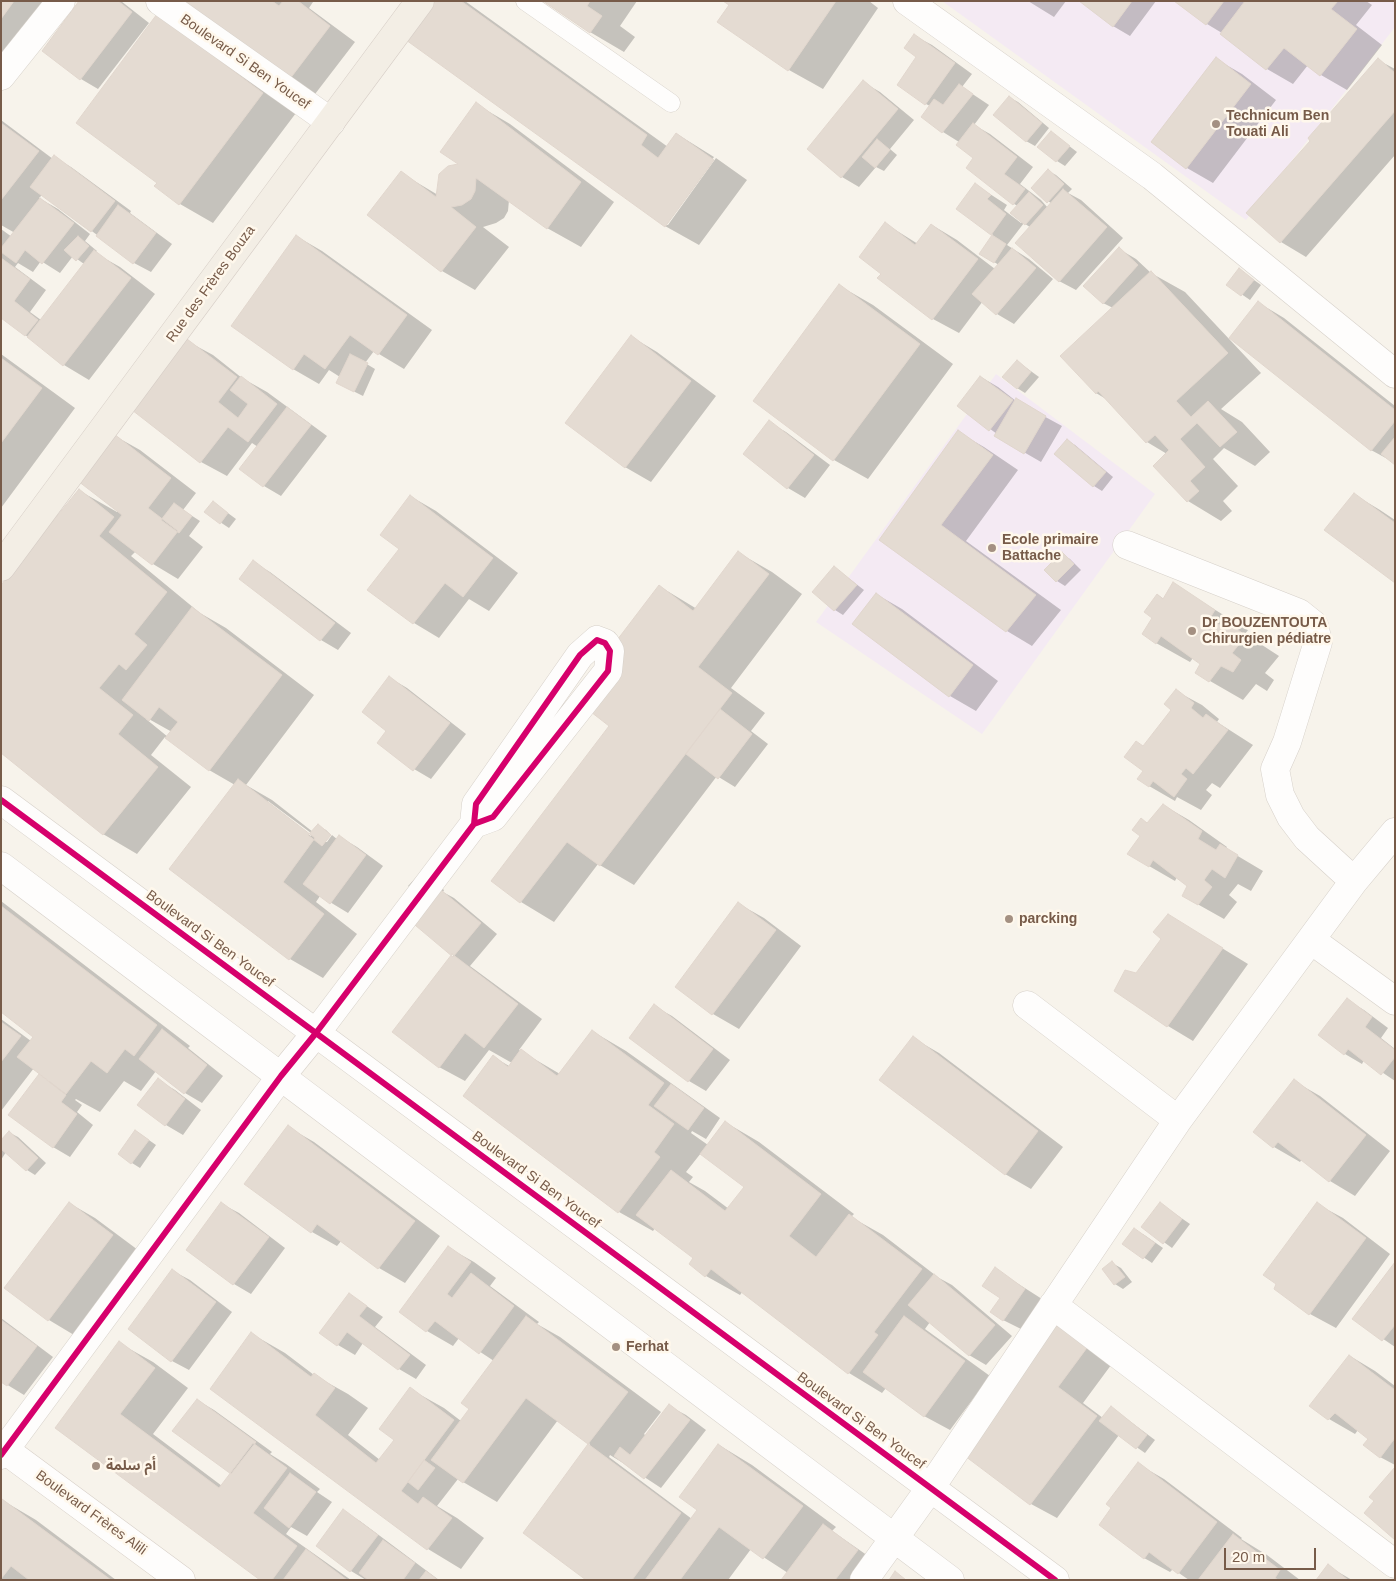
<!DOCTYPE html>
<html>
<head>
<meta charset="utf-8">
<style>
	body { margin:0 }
	#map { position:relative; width:1396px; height:1581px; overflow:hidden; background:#f7f3eb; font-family:Arial,sans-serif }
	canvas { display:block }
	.frame { position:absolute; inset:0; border:2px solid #775b49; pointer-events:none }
	.scale { position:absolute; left:1224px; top:1548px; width:92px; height:22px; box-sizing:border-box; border:2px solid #775b49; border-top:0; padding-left:6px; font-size:15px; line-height:18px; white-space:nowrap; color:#775b49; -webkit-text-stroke:4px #fff8ec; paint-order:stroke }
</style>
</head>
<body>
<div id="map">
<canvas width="1396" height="1581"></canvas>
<div class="frame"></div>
<div class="scale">20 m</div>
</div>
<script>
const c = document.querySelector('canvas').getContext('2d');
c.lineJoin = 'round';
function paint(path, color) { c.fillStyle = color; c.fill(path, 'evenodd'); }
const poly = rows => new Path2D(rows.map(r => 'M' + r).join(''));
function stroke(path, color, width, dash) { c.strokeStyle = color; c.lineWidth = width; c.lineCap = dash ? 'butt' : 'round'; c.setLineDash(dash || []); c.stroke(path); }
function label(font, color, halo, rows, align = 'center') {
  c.font = font + ' Arial,"Noto Sans Arabic",sans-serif'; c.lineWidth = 5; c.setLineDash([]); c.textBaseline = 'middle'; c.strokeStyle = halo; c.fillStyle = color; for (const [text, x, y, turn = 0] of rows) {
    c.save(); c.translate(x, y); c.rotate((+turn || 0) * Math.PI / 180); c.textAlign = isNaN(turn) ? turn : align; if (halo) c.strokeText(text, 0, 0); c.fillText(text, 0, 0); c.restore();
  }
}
paint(poly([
	[942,1,1395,1,1395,27,1246,220],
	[996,374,1155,494,982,734,816,622]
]), '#f4eaf3');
paint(poly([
	[1,1,41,1,55,11,1,83],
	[81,1,121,1,149,23,98,89,81,79],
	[179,1,312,1,313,2,309,8,355,42,312,98],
	[425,1,465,1,668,147,677,134,714,157,665,225,668,225,716,158,747,180,699,245,665,226],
	[545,1,637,1,620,26,635,37,624,52,590,32],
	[726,1,869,1,878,8,823,89,789,70,719,22,731,5],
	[1028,1,1066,1,1054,17],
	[1081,1,1156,1,1130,36,1113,26],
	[1176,1,1366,1,1372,5,1356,25,1382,45,1347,90,1321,75,1308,65,1293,84,1267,69,1222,33,1207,24],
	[157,15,296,113,213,223,180,204,159,183],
	[915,36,932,45,972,74,962,87,989,105,974,125,990,134,1033,167,1020,184,1041,200,1048,208,1052,204,1032,188,1048,171,1056,175,1072,189,1068,193,1081,200,1123,238,1076,290,1059,281,1031,228,1024,223,1007,245,1029,259,1053,279,1014,324,997,314,983,301,959,333,933,319,879,278,883,274,886,224,918,244,932,225,957,240,995,269,999,265,981,254,993,235,958,209,976,185,1007,205,1004,210,1021,223,1022,222,1018,206,1014,204,975,158,959,142,943,132,922,117,930,106,926,104],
	[1216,59,1242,74,1276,100,1213,183,1187,168,1153,142],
	[1378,60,1395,69,1395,155,1306,257,1281,242,1311,141],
	[863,82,880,92,914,120,890,149,897,155,884,171,876,167,859,187,842,177,808,149],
	[1009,97,1018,102,1049,128,1035,146,1026,141],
	[476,104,510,124,614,202,581,247,547,228,509,200,508,211,504,218,496,223,483,227,509,247,475,290,442,271,401,173,438,195,461,165],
	[1,120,53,159,54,157,71,167,131,211,130,213,172,244,151,272,134,263,43,194,39,198,58,209,90,234,85,241,97,251,95,253,120,267,155,294,89,380,64,365,1,316,1,229,12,237,15,233,1,225],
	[73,256,84,264,41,320,30,312,46,290,15,267,18,263,33,272,41,261,60,273],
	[1051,132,1077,152,1065,166,1057,161],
	[296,236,322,251,432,330,404,369,374,351,365,363,375,369,363,396,345,387,340,377,329,370,319,384,293,369],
	[1119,249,1136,259,1151,273,1185,292,1261,373,1221,409,1242,422,1270,452,1255,466,1224,448,1213,459,1238,486,1223,501,1232,511,1221,521,1188,501,1155,466,1167,454,1147,442,1106,399,1096,393,1113,308,1103,303],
	[1240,270,1261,285,1250,300,1228,285],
	[840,286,873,305,953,364,868,479,834,460,754,401],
	[1259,303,1284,318,1395,406,1395,463,1371,450],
	[632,337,657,352,716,396,651,482,625,467],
	[187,341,213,355,242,378,267,392,327,436,281,496,264,486,241,469,258,447,252,443,227,476,201,462,134,410],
	[1,354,75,408,1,508],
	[1017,361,1039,377,1025,393,1017,388],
	[981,377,998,387,1016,401,1062,426,1041,462,996,436,997,434,959,406],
	[769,422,786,432,830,465,805,498,788,488,744,454],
	[958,432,984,447,1018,470,966,541,1061,610,1032,646,1007,631,881,539],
	[115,436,140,450,196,493,183,510,200,521,189,536,203,547,178,579,153,564,136,551,131,556,200,613,226,628,314,695,246,785,272,800,313,832,318,826,326,830,330,834,324,842,327,842,332,835,338,840,340,837,357,847,383,866,348,913,320,896,316,902,357,934,323,978,290,959,235,785,209,770,165,737,151,755,191,787,137,854,103,834,80,491,117,512,118,511],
	[147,718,172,732,168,737,146,719],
	[268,801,311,833,311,836,268,804],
	[1067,440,1075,445,1113,477,1102,491,1094,486],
	[1355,495,1380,510,1395,520,1395,582],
	[410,496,436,511,518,573,489,611,469,599,439,638,414,623,369,590,400,549],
	[213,502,236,519,229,528,205,512],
	[739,553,772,572,802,594,731,688,765,713,751,731,768,744,735,787,717,776,634,885,598,864,554,922,521,902,492,881,611,725,659,586,697,609],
	[1062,554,1070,559,1081,570,1065,586,1057,581],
	[253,562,270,572,351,633,338,650,321,640,241,578],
	[834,567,864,590,843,615,835,610,814,592],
	[1173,584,1248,630,1245,634,1279,656,1265,673,1274,680,1267,691,1256,684,1243,700,1210,681,1201,663,1193,658,1190,662,1156,643,1154,617,1158,595,1164,599],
	[876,594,902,609,998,681,976,711,950,696,854,624],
	[390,678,407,688,466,734,431,779,414,769,388,731],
	[1176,691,1202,705,1219,719,1217,722,1253,745,1220,788,1212,783,1206,790,1212,795,1201,810,1177,797,1175,801,1149,786,1144,771,1144,747,1172,709],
	[1163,805,1189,820,1227,847,1226,849,1263,871,1251,891,1238,884,1229,895,1237,902,1224,919,1183,896,1189,886,1177,877,1175,881,1149,866,1149,824],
	[421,872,429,876,444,890,443,892,454,898,497,934,470,966,542,1019,519,1050,560,1074,592,1031,626,1051,720,1118,706,1139,692,1131,691,1133,708,1145,725,1122,759,1142,854,1214,851,1217,883,1235,939,1278,952,1285,1012,1336,986,1365,969,1355,930,1322,925,1329,990,1376,950,1430,924,1416,886,1388,882,1393,849,1373,743,1291,740,1295,706,1276,690,1264,694,1258,655,1228,653,1231,619,1212,494,1057,509,1066,512,1063,489,1050,465,1081,439,1067,453,955,424,900,408,886],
	[701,1153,746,1187,729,1209,705,1191,689,1182,693,1177,686,1172],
	[1,901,190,1046,188,1048,223,1076,202,1103,185,1093,156,1071,141,1091,124,1081,100,1112,76,1099,75,1100,82,1105,77,1112,93,1125,70,1157,53,1147,49,1080,34,1068,1,1111,1,1019,31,1041,35,1036,1,1011],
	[739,904,764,918,801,946,739,1029,713,1014,677,986],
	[1194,931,1248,964,1193,1041,1168,1026,1115,991],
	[1347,1000,1364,1010,1388,1028,1381,1038,1395,1049,1395,1081,1364,1060,1362,1064,1345,1054,1320,1035],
	[654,1006,672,1016,730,1060,706,1091,689,1081,631,1037],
	[913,1038,939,1053,1063,1147,1031,1189,1005,1174],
	[158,1080,175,1090,201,1110,183,1135,166,1125],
	[1294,1081,1320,1096,1390,1151,1355,1196,1330,1181,1302,1159,1300,1162,1274,1147],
	[288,1127,314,1142,440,1236,405,1283,379,1268,342,1240,337,1246,312,1232],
	[136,1131,156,1145,140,1168,132,1163],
	[10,1133,18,1137,46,1163,35,1175,27,1170,6,1152,1,1160,1,1142],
	[69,1203,95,1218,138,1250,74,1335,49,1320],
	[222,1204,239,1213,285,1248,251,1294,234,1284],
	[1161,1204,1190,1224,1172,1248,1143,1227],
	[1317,1204,1343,1218,1390,1254,1336,1328,1310,1314,1275,1288],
	[1143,1234,1163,1248,1152,1263,1124,1244],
	[449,1248,474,1262,496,1278,490,1286,539,1322,537,1324,560,1337,661,1412,644,1434,646,1436,669,1406,686,1415,706,1430,661,1488,623,1463,610,1455,609,1457,692,1519,699,1510,719,1445,752,1465,836,1527,832,1531,874,1560,860,1580,783,1580,788,1573,751,1549,728,1580,588,1580,525,1532,590,1444,558,1420,497,1502,458,1479,437,1506,457,1518,484,1538,461,1569,428,1549,211,1389,252,1334,285,1353,314,1375,348,1394,368,1408,348,1435,380,1460,395,1440,410,1389,444,1408,461,1421,471,1408,494,1361,459,1338,453,1346,427,1331,401,1311],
	[1112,1263,1121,1268,1132,1282,1123,1289,1115,1284],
	[1395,1264,1395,1347,1354,1319],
	[995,1269,1042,1299,1021,1329,1003,1320,1001,1297],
	[173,1271,190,1280,232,1312,189,1370,172,1361,129,1329],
	[349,1294,383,1317,375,1327,426,1365,416,1379,399,1369,363,1343,355,1355,338,1345],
	[1058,1317,1117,1357,1083,1403,1103,1418,1119,1413,1155,1440,1145,1453,1119,1435,1057,1518,1031,1504,959,1450],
	[1,1318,53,1357,24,1395,1,1381],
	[119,1343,153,1362,188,1388,153,1434,222,1486,231,1473,197,1400,214,1410,272,1452,270,1454,286,1464,320,1489,317,1492,332,1502,307,1536,291,1527,286,1534,351,1580,262,1580,56,1428],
	[1350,1356,1375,1371,1395,1386,1395,1465,1380,1457,1370,1438,1358,1430,1355,1434,1329,1419,1311,1405],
	[1138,1464,1164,1479,1242,1538,1241,1539,1267,1555,1300,1580,1189,1580,1173,1569,1170,1572,1144,1558,1113,1508],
	[2,1500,36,1520,116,1580,1,1580],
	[343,1511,360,1521,439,1580,366,1580,351,1571,317,1546],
	[1328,1566,1352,1580,1317,1580]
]), '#0003');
const building = poly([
	[1,1,14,1,1,19,1,1],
	[79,1,118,1,132,12,80,80,42,51,79,1],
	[177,1,272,1,279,6,283,1,298,1,330,26,286,84,177,1],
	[423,1,461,1,647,135,641,145,658,158,676,133,714,160,665,227,406,40,423,1],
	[543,1,590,1,587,6,602,16,590,33,543,1],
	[723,1,836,1,788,71,717,22,729,5,723,1],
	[1079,1,1132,1,1113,27,1079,1],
	[1174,1,1224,1,1206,25,1174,1],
	[1245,1,1338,1,1331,9,1357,29,1320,76,1284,48,1266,70,1220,34,1245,1],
	[157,14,263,93,179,205,154,186,157,183,76,123,157,14],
	[914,34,955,63,925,105,897,85,916,57,904,48,914,34],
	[1216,57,1251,84,1186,169,1151,142,1216,57],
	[1378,58,1395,73,1395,111,1280,243,1246,213,1310,141,1308,138,1378,58],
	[863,80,898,109,841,178,807,149,863,80],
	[959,84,973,94,942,133,921,117,934,99,943,105,959,84],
	[1009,96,1042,123,1026,142,993,115,1009,96],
	[476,102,581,182,547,229,476,178,475,191,471,199,462,205,451,207,476,227,441,272,367,215,401,171,436,197,439,174,448,166,458,164,440,152,476,102],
	[1,123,39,151,1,200,1,123],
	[973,123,1017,157,1004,174,1025,189,1013,205,966,168,973,158,956,145,973,123],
	[1051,131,1070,146,1056,162,1037,147,1051,131],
	[877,139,890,150,875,168,862,157,877,139],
	[54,155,115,201,91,232,30,187,54,155],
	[1048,169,1064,184,1047,203,1031,188,1048,169],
	[975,183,991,195,987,199,1006,214,991,235,956,209,975,183],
	[1063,189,1107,227,1059,282,1015,243,1063,189],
	[1029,192,1043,205,1025,225,1010,213,1029,192],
	[40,198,74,223,42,264,25,250,16,263,1,252,1,248,40,198],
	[118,205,156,233,133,264,96,236,118,205],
	[885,222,915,245,931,224,978,259,932,320,877,278,881,274,859,257,885,222],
	[296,235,407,315,378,355,350,335,325,369,304,354,293,370,231,326,296,235],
	[992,235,1006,244,994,263,979,254,992,235],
	[78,236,89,246,76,261,64,250,78,236],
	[1119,247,1138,265,1103,304,1083,286,1119,247],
	[1012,248,1036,268,996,315,972,294,1012,248],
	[94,250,131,278,63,366,27,337,94,250],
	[1,258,30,279,14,301,38,320,25,336,1,318,1,258],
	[1239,268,1254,280,1241,296,1226,285,1239,268],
	[1151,271,1228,353,1176,401,1191,417,1208,401,1237,432,1220,447,1197,423,1180,439,1205,467,1190,481,1199,491,1187,502,1153,466,1169,450,1155,435,1146,443,1098,391,1096,394,1060,356,1151,271],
	[839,284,920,344,833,461,753,401,839,284],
	[1258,301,1395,410,1395,421,1371,451,1229,338,1258,301],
	[631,335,691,381,625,468,565,423,631,335],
	[187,339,237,377,218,402,238,418,248,404,230,390,241,376,277,404,248,442,228,427,200,463,132,410,187,339],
	[350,354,368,363,354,392,336,383,350,354],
	[1,358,42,388,1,443,1,358],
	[1017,360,1031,372,1017,389,1002,377,1017,360],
	[980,376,1013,400,989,431,957,406,980,376],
	[1016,398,1046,416,1024,454,994,436,1016,398],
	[287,407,311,425,263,487,239,469,287,407],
	[769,420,814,455,787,489,743,454,769,420],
	[958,430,993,455,941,525,1036,595,1006,632,879,540,958,430],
	[114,434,171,478,148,508,178,531,152,565,109,532,122,515,78,481,114,434],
	[1395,437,1395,465,1381,454,1395,437],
	[1067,439,1106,472,1093,487,1054,454,1067,439],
	[79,489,114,517,99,536,167,592,134,634,147,645,126,670,119,664,99,688,133,715,118,734,158,767,103,835,1,753,1,585,79,489],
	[1354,493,1395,523,1395,583,1324,530,1354,493],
	[410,495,493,558,463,597,445,583,413,624,367,590,399,549,380,535,410,495],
	[213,501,228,513,220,524,204,512,213,501],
	[174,503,192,516,179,533,161,520,174,503],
	[738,551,769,574,698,667,732,693,600,866,567,842,520,903,491,881,609,726,573,698,659,585,693,611,738,551],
	[1062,552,1074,564,1056,582,1044,570,1062,552],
	[253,560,335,623,320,641,239,579,253,560],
	[834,566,857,585,834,611,812,592,834,566],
	[1173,582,1215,610,1210,618,1224,628,1229,623,1246,636,1232,653,1241,660,1233,672,1221,666,1209,682,1195,673,1200,664,1161,636,1156,644,1142,634,1152,618,1144,612,1157,594,1163,599,1173,582],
	[876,593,973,665,949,697,852,624,876,593],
	[192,607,282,675,209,771,165,738,178,722,159,707,149,721,122,700,192,607],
	[389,676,450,723,413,771,377,743,386,731,362,712,389,676],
	[1176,689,1194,703,1191,708,1203,718,1206,714,1228,730,1193,774,1186,768,1181,774,1187,779,1174,797,1153,781,1149,787,1137,779,1143,771,1124,757,1136,741,1143,746,1171,710,1164,704,1176,689],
	[720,709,752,734,718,779,686,754,720,709],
	[238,779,315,838,283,882,324,914,289,960,169,869,238,779],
	[1163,804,1202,831,1198,839,1216,850,1220,844,1238,855,1225,878,1212,869,1204,880,1212,887,1198,905,1182,896,1187,886,1153,860,1149,867,1127,854,1140,836,1132,830,1141,818,1147,823,1163,804],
	[318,824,331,835,322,846,308,835,318,824],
	[339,835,366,855,330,904,303,884,339,835],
	[436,886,481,923,453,957,409,920,436,886],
	[738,902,776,930,712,1015,675,987,738,902],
	[1,906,157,1025,134,1056,125,1049,107,1073,91,1061,66,1094,17,1057,33,1037,1,1012,1,906],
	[1168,914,1223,948,1167,1027,1114,991,1125,970,1136,973,1161,939,1153,932,1168,914],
	[452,954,518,1004,484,1048,465,1033,439,1068,392,1032,452,954],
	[1347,998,1372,1017,1365,1027,1395,1050,1395,1057,1381,1075,1348,1049,1344,1055,1318,1035,1347,998],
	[654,1004,713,1049,688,1082,629,1038,654,1004],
	[1,1022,21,1036,1,1062,1,1022],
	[162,1029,207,1065,184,1094,139,1059,162,1029],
	[592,1030,664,1083,648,1105,674,1124,654,1152,660,1157,618,1213,463,1096,493,1055,508,1067,521,1049,557,1076,592,1030],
	[913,1036,1038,1131,1005,1175,879,1080,913,1036],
	[39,1074,66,1095,61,1102,77,1114,53,1148,8,1115,39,1074],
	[158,1078,185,1099,165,1126,137,1105,158,1078],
	[1294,1079,1366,1135,1329,1182,1278,1142,1273,1148,1253,1132,1294,1079],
	[671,1084,704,1108,688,1130,654,1106,671,1084],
	[725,1121,821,1194,789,1236,816,1257,849,1214,922,1269,874,1332,878,1335,848,1374,711,1269,705,1277,689,1264,693,1258,636,1215,671,1170,725,1211,744,1187,700,1154,725,1121],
	[288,1125,415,1221,378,1269,317,1224,311,1233,244,1184,288,1125],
	[135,1130,149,1140,131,1164,118,1154,135,1130],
	[9,1131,38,1158,26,1171,1,1149,1,1140,9,1131],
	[69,1202,113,1235,48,1321,4,1288,69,1202],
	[221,1202,269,1237,233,1285,186,1250,221,1202],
	[1160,1202,1182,1219,1163,1244,1141,1227,1160,1202],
	[1317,1202,1366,1238,1309,1315,1274,1289,1276,1284,1263,1275,1317,1202],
	[1134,1228,1155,1243,1143,1259,1122,1244,1134,1228],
	[448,1246,471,1262,447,1294,452,1298,471,1273,514,1306,479,1354,435,1321,426,1332,399,1312,448,1246],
	[1112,1261,1125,1277,1114,1285,1102,1269,1112,1261],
	[1395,1262,1395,1325,1382,1341,1352,1319,1395,1262],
	[995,1267,1025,1289,1003,1321,990,1312,1000,1298,982,1286,995,1267],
	[172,1269,216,1302,171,1362,128,1329,172,1269],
	[934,1274,995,1325,969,1356,908,1305,934,1274],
	[349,1293,367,1306,359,1316,410,1355,398,1370,347,1332,337,1346,319,1333,349,1293],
	[1057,1315,1092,1341,1058,1387,1097,1416,1030,1505,957,1450,1057,1315],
	[526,1316,628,1392,588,1444,526,1398,463,1483,431,1460,469,1409,461,1403,526,1316],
	[904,1316,965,1361,924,1417,863,1372,904,1316],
	[1,1320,37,1346,7,1386,1,1382,1,1320],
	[251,1332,311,1377,314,1373,335,1388,315,1415,376,1463,394,1440,379,1429,410,1387,454,1420,401,1491,418,1504,423,1497,452,1518,427,1550,210,1389,251,1332],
	[119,1341,155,1368,120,1414,219,1488,253,1443,287,1468,253,1513,297,1546,272,1580,260,1580,55,1428,119,1341],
	[1349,1355,1395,1390,1395,1438,1380,1458,1363,1445,1368,1439,1335,1413,1328,1420,1309,1406,1349,1355],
	[197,1399,256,1442,231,1474,172,1431,197,1399],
	[669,1404,690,1420,644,1479,614,1456,620,1447,630,1455,669,1404],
	[1111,1406,1147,1435,1136,1449,1099,1421,1111,1406],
	[588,1444,681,1513,632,1580,586,1580,523,1533,588,1444],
	[718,1444,803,1506,763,1559,719,1527,680,1580,645,1580,697,1510,679,1497,718,1444],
	[424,1460,435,1468,418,1490,408,1482,424,1460],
	[1138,1462,1217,1522,1178,1574,1149,1552,1144,1559,1099,1525,1111,1508,1106,1504,1138,1462],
	[1395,1467,1395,1540,1364,1513,1374,1501,1369,1497,1395,1467],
	[290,1473,316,1492,289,1528,264,1508,290,1473],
	[1,1499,2,1499,111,1580,29,1580,11,1566,1,1579,1,1499],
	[343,1509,378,1535,350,1572,316,1546,343,1509],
	[823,1524,858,1550,835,1580,781,1580,823,1524],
	[1233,1534,1280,1570,1275,1578,1278,1580,1198,1580,1233,1534],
	[383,1540,415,1563,403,1580,368,1580,359,1573,383,1540],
	[306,1549,347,1580,283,1580,306,1549],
	[1328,1564,1348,1580,1316,1580,1328,1564],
	[426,1571,438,1580,419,1580,426,1571],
	[895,1571,906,1580,889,1580,895,1571]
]);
paint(building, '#e4dbd2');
stroke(building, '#e1d6cd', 1);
const service = poly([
	[525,1,671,103]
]);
const minor = poly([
	[160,1,331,122],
	[907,1,1152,176,1395,374],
	[1,76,61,1],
	[1127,545,1299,613,1314,625,1318,642,1287,742,1275,769,1280,795,1291,817,1307,838,1354,881],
	[1,800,1055,1580],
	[1,866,950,1580],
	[1311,940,1395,1001],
	[1027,1005,1178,1120],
	[1053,1305,1395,1564],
	[1,1455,281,1076,316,1033,474,824,493,817,608,671,610,651,605,643,597,640,580,655,476,804,474,824],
	[864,1580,931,1487,1178,1120,1354,881,1395,832]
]);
const secondary = poly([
	[1,1447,181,1580]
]);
const primary = poly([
	[1,567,420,1]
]);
stroke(service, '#d6d0c9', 19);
stroke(minor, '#d6d0c9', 29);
stroke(secondary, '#d7cfc7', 29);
stroke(primary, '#d6cdc6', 29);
stroke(service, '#fefdfc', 18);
stroke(minor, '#fefdfc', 28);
stroke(secondary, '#fefdfc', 28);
stroke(primary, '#f3eee5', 28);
stroke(poly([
	[1,800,1055,1580],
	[1,1455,281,1076,316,1033,474,824,493,817,608,671,610,651,605,643,597,640,580,655,476,804,474,824]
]), '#d6006c', 6);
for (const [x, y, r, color] of [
	[1216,124,5,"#a49082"],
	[992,548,5,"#a49082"],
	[1192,631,5,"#a49082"],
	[1009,919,5,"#a49082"],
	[616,1347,5,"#a49082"],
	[96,1466,5,"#a49082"]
]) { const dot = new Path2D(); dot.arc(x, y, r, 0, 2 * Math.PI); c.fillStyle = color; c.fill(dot); stroke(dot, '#fff8ec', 2); }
label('14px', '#775b49', '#fff8ec', [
	["Boulevard Si Ben Youcef",245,62,35],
	["Rue des Frères Bouza",211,284,-54],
	["Boulevard Si Ben Youcef",210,939,36],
	["Boulevard Si Ben Youcef",536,1180,36],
	["Boulevard Si Ben Youcef",861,1421,36],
	["Boulevard Frères Alili",91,1513,36]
]);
label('bold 14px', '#775b49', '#fff8ec', [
	["Technicum Ben",1226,116],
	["Touati Ali",1226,132],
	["Ecole primaire",1002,540],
	["Battache",1002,556],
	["Dr BOUZENTOUTA",1202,623],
	["Chirurgien pédiatre",1202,639],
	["parcking",1019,919],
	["Ferhat",626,1347],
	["أم سلمة",106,1466]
], 'left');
</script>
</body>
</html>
